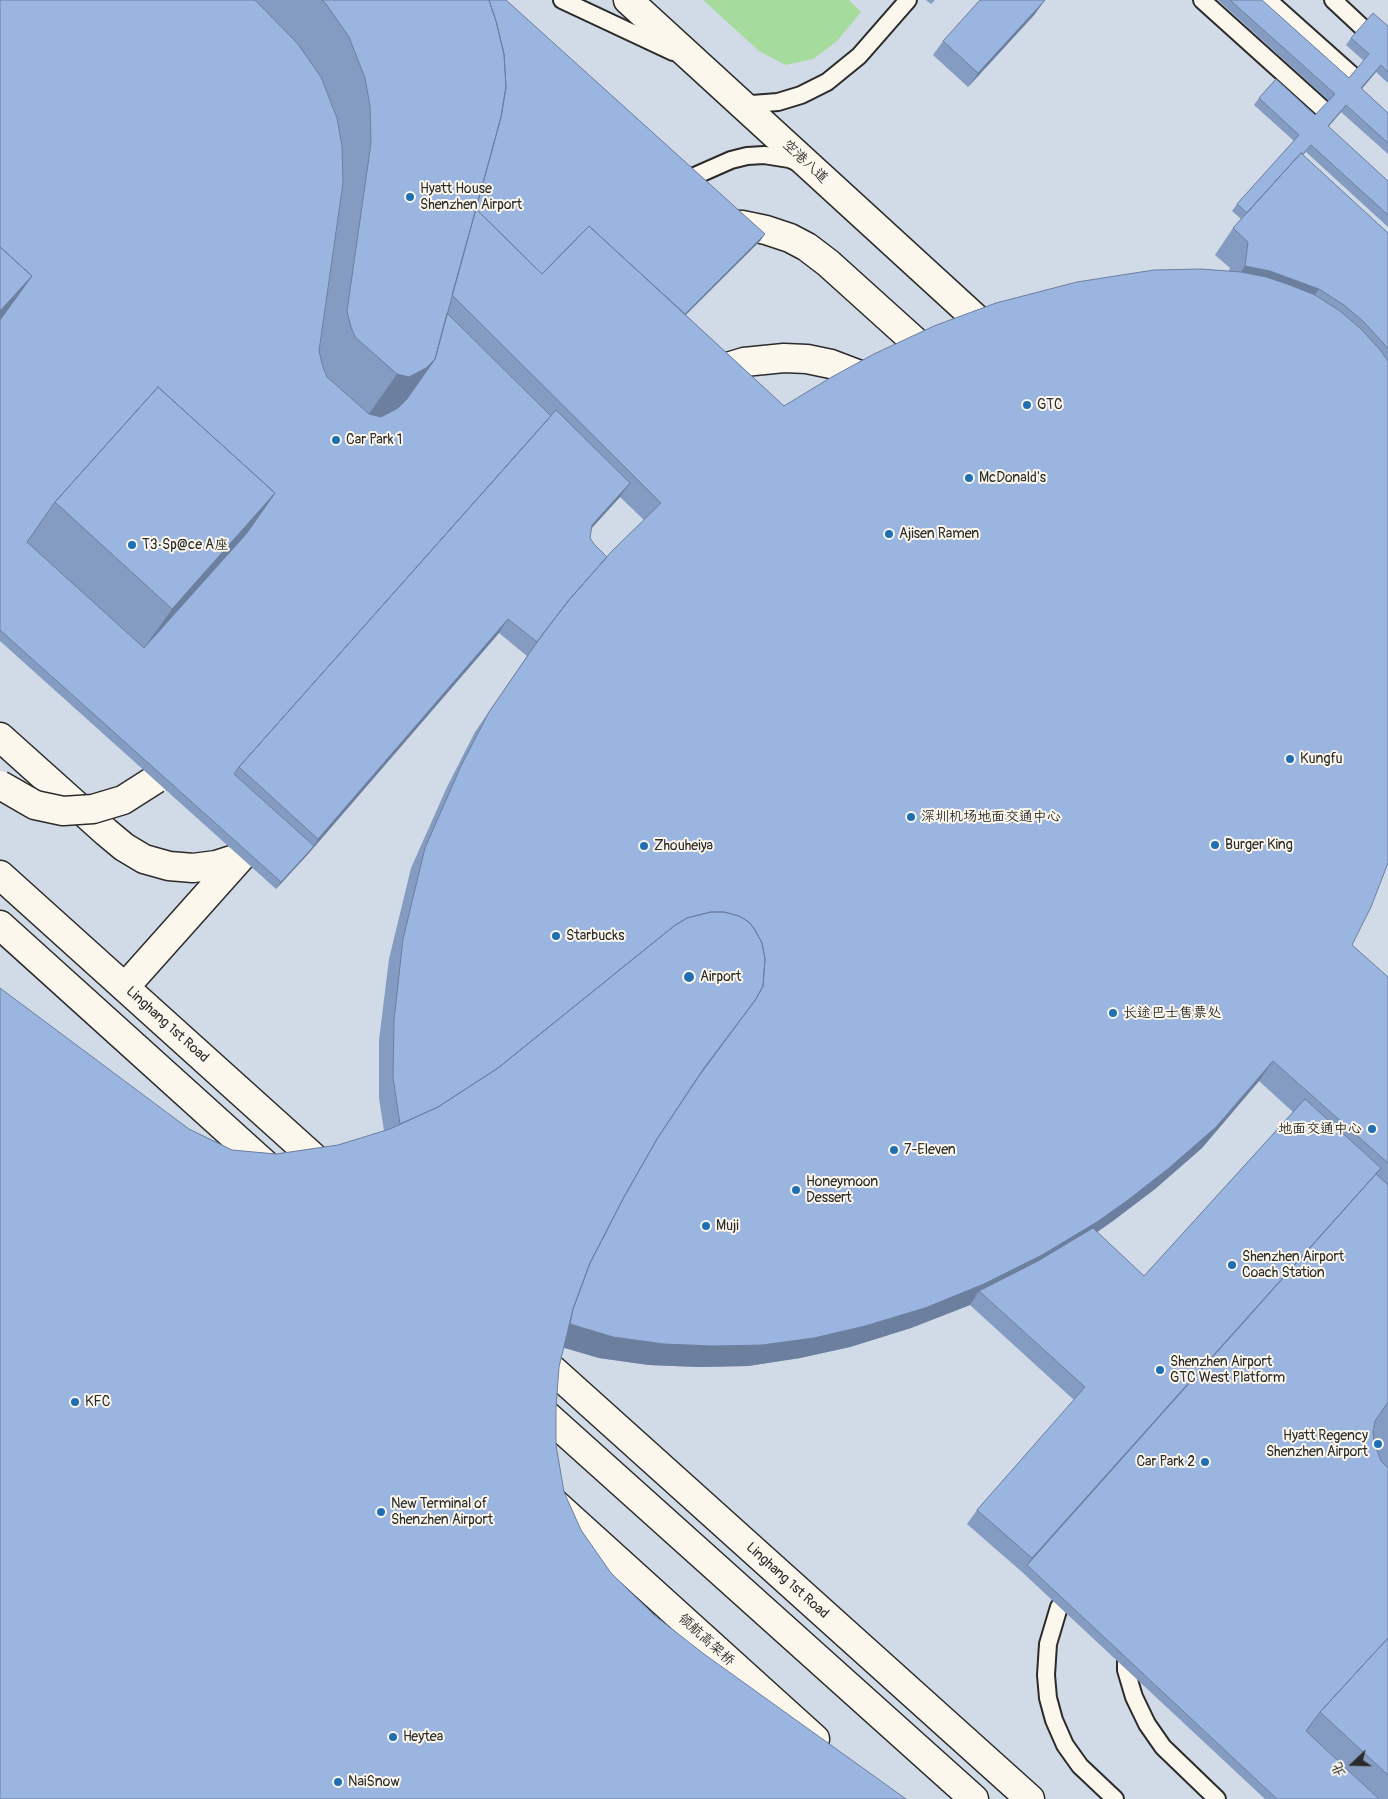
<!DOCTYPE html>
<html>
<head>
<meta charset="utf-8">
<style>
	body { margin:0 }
	#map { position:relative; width:1388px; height:1799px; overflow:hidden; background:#e8eaea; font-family:Pangolin,"LXGW WenKai TC",sans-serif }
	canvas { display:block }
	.north { position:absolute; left:1328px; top:1739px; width:50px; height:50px; -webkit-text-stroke:4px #fbf7ec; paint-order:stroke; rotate:249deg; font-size:14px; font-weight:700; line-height:20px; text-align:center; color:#2b2b2b }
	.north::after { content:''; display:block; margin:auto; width:18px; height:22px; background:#2b2b2b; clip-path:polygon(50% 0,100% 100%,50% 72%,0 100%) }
</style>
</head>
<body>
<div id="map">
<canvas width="1388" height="1799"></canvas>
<div class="north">北</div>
</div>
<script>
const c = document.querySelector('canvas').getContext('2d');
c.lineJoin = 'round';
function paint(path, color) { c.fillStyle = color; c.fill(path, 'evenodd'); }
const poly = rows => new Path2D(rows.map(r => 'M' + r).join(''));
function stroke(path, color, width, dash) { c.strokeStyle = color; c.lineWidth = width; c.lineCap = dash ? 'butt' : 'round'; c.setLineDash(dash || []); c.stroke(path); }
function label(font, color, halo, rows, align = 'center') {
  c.font = font + ' Pangolin,"LXGW WenKai TC",sans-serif'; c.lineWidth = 4; c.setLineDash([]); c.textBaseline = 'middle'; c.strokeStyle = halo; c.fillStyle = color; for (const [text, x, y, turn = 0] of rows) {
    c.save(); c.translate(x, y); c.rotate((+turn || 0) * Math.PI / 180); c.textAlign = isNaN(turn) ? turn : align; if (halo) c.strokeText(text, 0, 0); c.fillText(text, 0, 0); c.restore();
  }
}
paint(poly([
	[0,0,1388,0,1388,1799,0,1799]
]), '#d1dae7');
paint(poly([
	[703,0,849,0,861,12,837,41,813,59,786,65,759,51]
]), '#a6db9e');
const lane = poly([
	[562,0,673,52],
	[1202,0,1323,109],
	[1268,0,1352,75],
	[1333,0,1362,27],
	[740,102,752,104,778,102,801,95,827,82,859,56,908,0],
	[679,181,697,175,731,160,747,156,764,155,789,159,802,164],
	[1072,1591,1059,1607,1048,1644,1046,1675,1048,1698,1054,1720,1065,1745,1080,1766,1115,1799],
	[1126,1648,1126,1670,1134,1697,1147,1724,1163,1747,1217,1799]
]);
const street = poly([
	[722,224,742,225,766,230,790,238,807,247,828,263,920,346],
	[711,372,744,362,784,358,807,359,831,364,860,375],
	[0,737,106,832,124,847,144,859,169,866,193,868,216,865,241,857],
	[0,875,333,1175],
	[0,925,279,1177],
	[125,987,241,857],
	[544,1362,1030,1799],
	[534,1404,974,1799]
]);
const secondary = poly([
	[628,0,982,324]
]);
const primary = poly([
	[552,1501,815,1739]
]);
stroke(lane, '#2b2b2b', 20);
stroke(street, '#2b2b2b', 31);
stroke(secondary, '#2b2b2b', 31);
stroke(primary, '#2b2b2b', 31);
stroke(lane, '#fbf7ec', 16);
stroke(street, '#fbf7ec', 28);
stroke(secondary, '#fbf7ec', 28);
stroke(primary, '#fbf7ec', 28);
const streetBridge = poly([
	[0,785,35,805,63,811,93,809,123,800,156,779]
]);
stroke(streetBridge, '#2b2b2b', 31, []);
stroke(streetBridge, '#fbf7ec', 28);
paint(poly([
	[0,0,506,0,765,234,760,241,686,315,784,406,1229,271,1230,268,1215,255,1233,228,1241,219,1232,211,1237,204,1294,141,1254,105,1259,98,1315,115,1329,101,1218,0,1262,0,1349,78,1364,61,1346,45,1351,38,1388,26,1388,83,1376,72,1362,89,1388,113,1388,154,1341,112,1328,127,1388,181,1388,227,1306,152,1303,155,1388,233,1388,863,1352,945,1388,977,1388,1799,1265,1799,1022,1572,967,1524,977,1510,1074,1400,970,1305,911,1328,850,1347,800,1358,748,1366,698,1367,649,1365,599,1358,564,1348,0,1799,189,1129,232,1150,276,1154,338,1145,384,1131,379,1098,379,1040,389,959,411,868,447,787,475,732,527,656,499,633,309,853,276,889,0,641],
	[620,497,644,520,607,557,594,544,590,538,591,528],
	[1259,1081,1293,1112,1144,1276,1097,1232,1155,1189,1202,1148],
	[926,0,935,0,931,4],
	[1035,14,968,87,933,55,943,41]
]), '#859cc2');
paint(poly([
	[1045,0,1035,14,968,87,978,73],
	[1381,65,1376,72,1356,95,1361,88],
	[1346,105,1341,112,1323,133,1328,126],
	[765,234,760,241,668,332,673,325],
	[1245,266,1270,271,1319,289,1301,315,1227,292],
	[32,276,0,321,0,311],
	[435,359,402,406,393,415,364,421,397,374],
	[630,483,620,497,582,539,592,525],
	[275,493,242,540,139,655,172,609],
	[508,619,499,633,309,853,318,839],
	[314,846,309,853,276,889,281,882],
	[1273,1061,1259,1081,1202,1148,1155,1189,1113,1221,1083,1242,979,1291,970,1305,911,1328,850,1347,800,1358,748,1366,698,1367,649,1365,599,1358,549,1343,563,1323],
	[1381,1168,1371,1182,1027,1565,1032,1558]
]), '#6c7f9e');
const building = poly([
	[0,0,255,0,298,44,321,77,337,118,342,146,343,183,319,351,323,367,327,377,369,414,381,417,398,408,407,399,435,359,447,313,551,416,239,767,234,774,314,846,281,882,0,630,0,320,32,276,0,247,0,0],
	[158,387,275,493,247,533,144,648,27,542,55,502,158,387],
	[322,0,489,0,496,21,504,54,506,87,501,117,435,359,426,368,409,377,397,374,355,337,351,327,347,311,371,143,370,106,365,78,349,37,326,4,322,0],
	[489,0,506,0,765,234,685,314,589,226,542,274,476,209,501,117,506,87,504,54,496,21,489,0],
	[980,0,1045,0,978,73,943,41,980,0],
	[1230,0,1262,0,1349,78,1369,54,1351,38,1373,13,1388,26,1388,72,1381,65,1361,88,1388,113,1388,143,1346,105,1328,126,1388,181,1388,215,1311,145,1303,154,1301,153,1247,213,1237,204,1299,135,1259,98,1276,79,1315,115,1335,94,1230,0],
	[1301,153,1388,233,1388,349,1385,345,1364,322,1344,305,1319,289,1270,271,1245,266,1248,242,1233,228,1301,153],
	[476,209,542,274,589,226,784,406,830,378,874,354,934,326,996,303,1077,282,1154,270,1201,269,1241,272,1266,277,1290,285,1315,295,1340,311,1360,328,1381,351,1388,361,1388,863,1371,907,1352,945,1388,977,1388,1163,1273,1061,1216,1127,1169,1168,1128,1200,1097,1222,1042,1255,984,1284,925,1308,865,1326,814,1338,762,1345,713,1346,664,1344,613,1337,570,1324,573,1309,590,1263,624,1197,657,1139,699,1076,756,999,763,986,765,959,762,943,755,930,749,922,739,916,724,912,711,912,687,918,674,926,498,1068,438,1107,400,1124,393,1077,394,1020,403,939,425,848,461,766,489,712,542,635,569,600,612,551,661,503,452,295,476,209],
	[0,247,32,276,0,311,0,247],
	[158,387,275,493,172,609,55,502,158,387],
	[556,410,630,483,592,525,590,538,594,544,607,557,569,600,537,642,508,619,318,839,239,767,556,410],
	[711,912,724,912,739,916,749,922,755,930,762,943,765,959,763,986,756,999,704,1068,657,1139,624,1197,590,1263,573,1309,559,1367,556,1408,556,1445,564,1492,581,1530,611,1573,654,1615,704,1654,906,1799,0,1799,0,988,189,1129,232,1150,276,1154,338,1145,390,1129,438,1107,498,1068,674,926,687,918,711,912],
	[1305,1099,1381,1168,1032,1558,977,1510,1085,1387,979,1291,1038,1261,1093,1228,1144,1276,1305,1099],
	[1376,1174,1388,1185,1388,1402,1375,1421,1373,1432,1374,1442,1381,1461,1388,1468,1388,1638,1320,1712,1306,1731,1379,1799,1277,1799,1027,1565,1376,1174],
	[1388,1638,1388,1775,1320,1712,1388,1638]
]);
paint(building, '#9bb5e1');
stroke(building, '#6c7f9e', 1);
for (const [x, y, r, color] of [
	[410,197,5,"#1f6fb2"],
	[1027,405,5,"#1f6fb2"],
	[336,440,5,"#1f6fb2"],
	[969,478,5,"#1f6fb2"],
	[889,534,5,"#1f6fb2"],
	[132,545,5,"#1f6fb2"],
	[1290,759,5,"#1f6fb2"],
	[911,817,5,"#1f6fb2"],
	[1215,845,5,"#1f6fb2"],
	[644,846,5,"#1f6fb2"],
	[556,936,5,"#1f6fb2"],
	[689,977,6,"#1f6fb2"],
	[1113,1013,5,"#1f6fb2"],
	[1372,1129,5,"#1f6fb2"],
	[894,1150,5,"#1f6fb2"],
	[796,1190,5,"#1f6fb2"],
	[706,1226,5,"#1f6fb2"],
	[1232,1265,5,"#1f6fb2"],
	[1160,1370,5,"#1f6fb2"],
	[75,1402,5,"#1f6fb2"],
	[1378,1444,5,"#1f6fb2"],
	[1205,1462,5,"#1f6fb2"],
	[381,1512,5,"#1f6fb2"],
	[393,1737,5,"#1f6fb2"],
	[338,1782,5,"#1f6fb2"]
]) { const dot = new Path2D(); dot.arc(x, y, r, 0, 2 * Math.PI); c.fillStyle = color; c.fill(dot); stroke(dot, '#fbf7ec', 2); }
label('14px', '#2b2b2b', '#fbf7ec', [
	["空港八道",805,162,43],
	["Linghang 1st Road",167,1025,42],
	["Linghang 1st Road",787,1581,42],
	["领航高架桥",706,1640,42]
]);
label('14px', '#2b2b2b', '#fbf7ec', [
	["Hyatt House",420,189],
	["Shenzhen Airport",420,205],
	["GTC",1037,405],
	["Car Park 1",346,440],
	["McDonald's",979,478],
	["Ajisen Ramen",899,534],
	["T3·Sp@ce A座",142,545],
	["Kungfu",1300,759],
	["深圳机场地面交通中心",921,817],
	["Burger King",1225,845],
	["Zhouheiya",654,846],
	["Starbucks",566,936],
	["Airport",700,977],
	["长途巴士售票处",1123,1013],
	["地面交通中心",1362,1129,"right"],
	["7-Eleven",904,1150],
	["Honeymoon",806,1182],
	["Dessert",806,1198],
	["Muji",716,1226],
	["Shenzhen Airport",1242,1257],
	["Coach Station",1242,1273],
	["Shenzhen Airport",1170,1362],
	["GTC West Platform",1170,1378],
	["KFC",85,1402],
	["Hyatt Regency",1368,1436,"right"],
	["Shenzhen Airport",1368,1452,"right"],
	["Car Park 2",1195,1462,"right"],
	["New Terminal of",391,1504],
	["Shenzhen Airport",391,1520],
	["Heytea",403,1737],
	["NaiSnow",348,1782]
], 'left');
</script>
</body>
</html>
